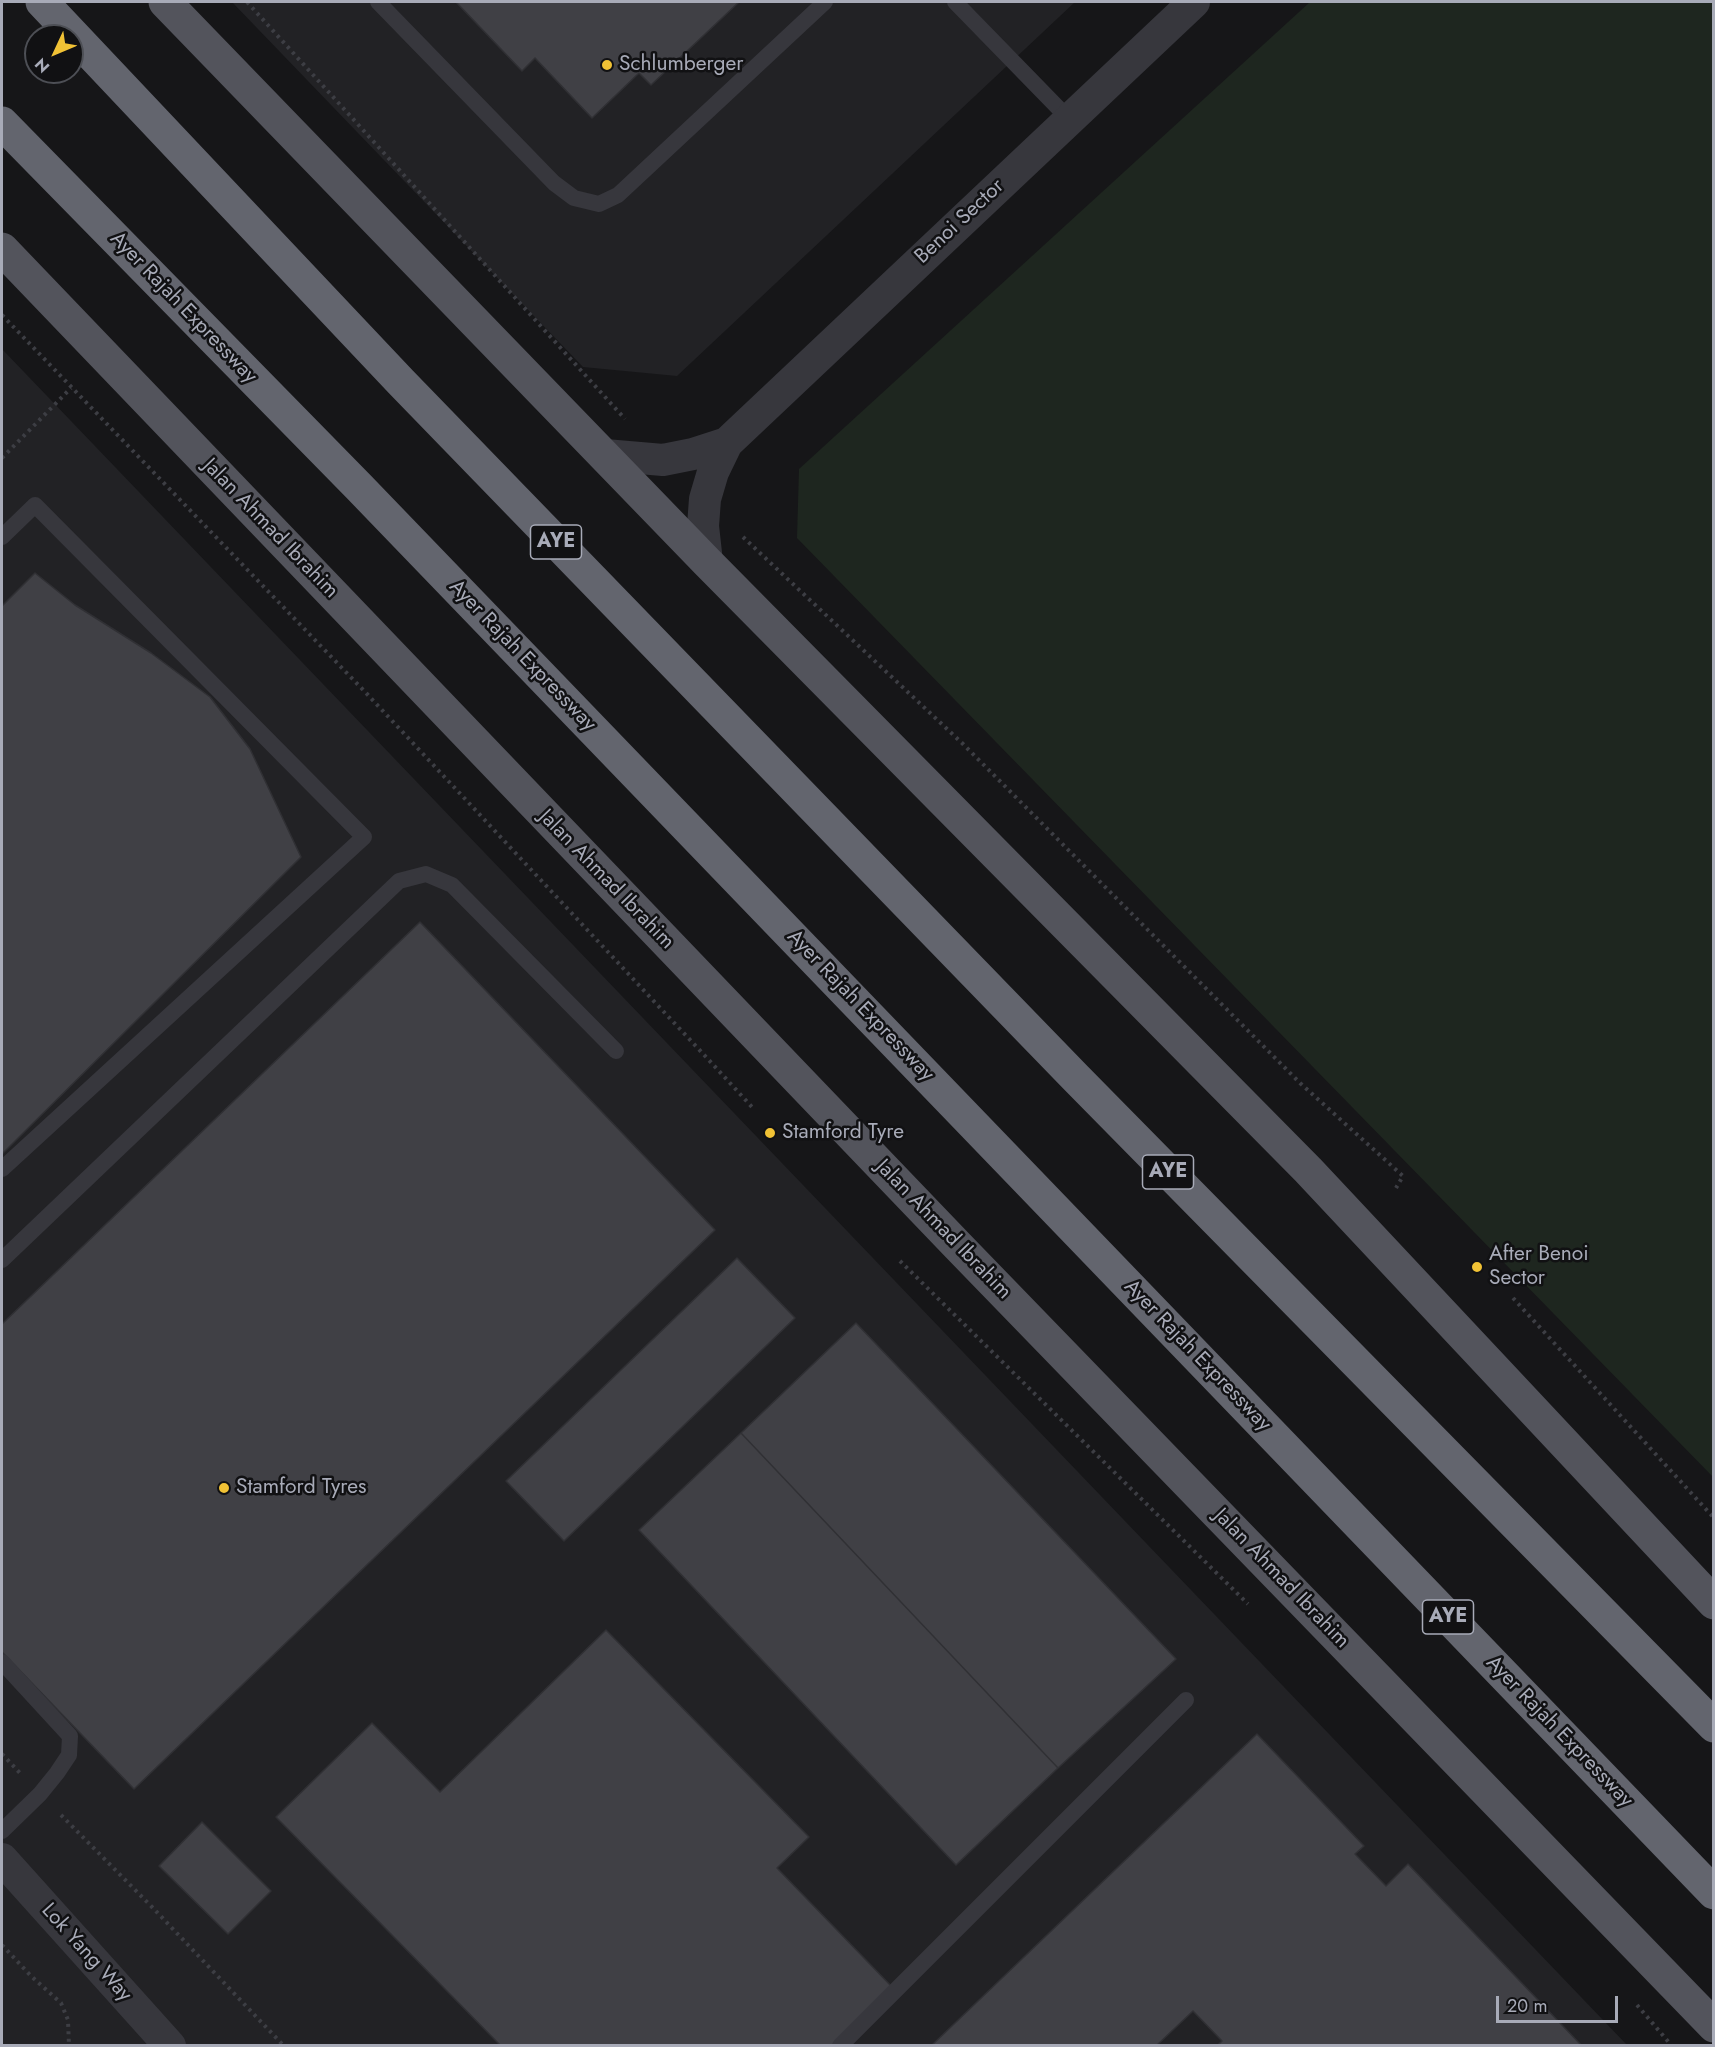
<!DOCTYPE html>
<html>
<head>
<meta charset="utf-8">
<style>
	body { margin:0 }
	#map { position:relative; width:1715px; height:2047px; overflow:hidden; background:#161618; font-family:Jost,sans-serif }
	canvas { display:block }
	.frame { position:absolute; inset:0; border:3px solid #a8abb8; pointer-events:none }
	.north { position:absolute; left:24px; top:24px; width:60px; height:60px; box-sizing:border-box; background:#111113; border:2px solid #4d4f55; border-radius:50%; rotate:226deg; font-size:16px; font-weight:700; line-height:24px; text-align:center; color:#a8abb8 }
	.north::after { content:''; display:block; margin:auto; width:21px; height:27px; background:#f1c235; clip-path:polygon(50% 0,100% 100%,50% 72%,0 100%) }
	.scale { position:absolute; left:1496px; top:1996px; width:122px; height:27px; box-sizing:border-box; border:3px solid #a8abb8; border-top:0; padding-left:8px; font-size:18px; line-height:21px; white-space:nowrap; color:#a8abb8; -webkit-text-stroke:4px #111113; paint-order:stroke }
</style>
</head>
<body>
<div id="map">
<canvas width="1715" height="2047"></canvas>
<div class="frame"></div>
<div class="north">N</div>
<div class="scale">20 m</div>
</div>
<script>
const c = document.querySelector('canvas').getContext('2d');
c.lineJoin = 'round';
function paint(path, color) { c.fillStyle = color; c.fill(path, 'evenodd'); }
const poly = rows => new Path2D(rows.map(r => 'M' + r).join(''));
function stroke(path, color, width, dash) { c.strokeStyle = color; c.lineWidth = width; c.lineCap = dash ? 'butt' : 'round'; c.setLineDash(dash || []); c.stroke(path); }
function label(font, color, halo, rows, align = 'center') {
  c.font = font + ' Jost,sans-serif'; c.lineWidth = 5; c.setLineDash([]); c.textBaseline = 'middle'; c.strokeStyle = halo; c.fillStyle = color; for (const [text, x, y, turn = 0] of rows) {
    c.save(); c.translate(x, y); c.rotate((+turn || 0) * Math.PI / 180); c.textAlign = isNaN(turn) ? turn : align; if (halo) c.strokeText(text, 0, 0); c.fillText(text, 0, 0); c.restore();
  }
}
paint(poly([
	[232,2,1075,2,677,376,583,367],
	[2,349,1627,2045,2,2045]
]), '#222225');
paint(poly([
	[1310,2,1713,2,1713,1477,797,538,799,469]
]), '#1e261f');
const building = poly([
	[456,2,739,2,651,85,639,73,592,118,535,58,522,71,456,2],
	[35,573,75,605,151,653,210,697,250,749,301,857,2,1154,2,606,35,573],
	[420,922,715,1230,134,1789,2,1652,2,1324,420,922],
	[737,1258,795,1318,564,1541,506,1481,737,1258],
	[856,1323,1176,1659,1058,1768,741,1433,856,1323],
	[741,1433,1058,1768,956,1865,639,1530,741,1433],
	[606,1630,809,1837,777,1868,894,1989,836,2046,501,2046,276,1817,372,1723,440,1792,606,1630],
	[1257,1734,1364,1846,1355,1854,1386,1886,1408,1864,1582,2046,1217,2046,1222,2041,1193,2011,1156,2046,931,2046,1257,1734],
	[202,1822,271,1891,228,1934,159,1866,202,1822]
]);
paint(building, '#404045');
stroke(building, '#303034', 1.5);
stroke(poly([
	[247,2,625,419],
	[2,315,368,695,706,1057,752,1107],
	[2,458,71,388],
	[743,537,963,744,1300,1083,1403,1176,1396,1188],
	[900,1261,1248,1604],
	[1513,1298,1714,1518],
	[2,1754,20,1773],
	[61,1815,152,1907,284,2046],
	[2,1945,31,1976,61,2003,68,2020,69,2046],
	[1637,2005,1672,2046]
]), '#3d3e44', 4, [3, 4.5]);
stroke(poly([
	[378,2,554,183,574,198,599,204,618,195,825,2],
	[955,2,1069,119],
	[2,537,35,505,364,837,2,1169],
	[2,1260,399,881,426,874,452,885,616,1051],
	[2,1662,70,1736,69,1755,57,1773,40,1794,2,1831],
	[840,2046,1186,1700]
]), '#37373d', 16);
stroke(poly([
	[605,455,663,460,693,454,727,443],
	[707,562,703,526,705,499,713,472,727,443,1194,2],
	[2,1859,170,2046]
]), '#37373d', 32);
stroke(poly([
	[165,2,707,562,1308,1170,1714,1603],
	[2,249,958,1246,1714,2026]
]), '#53545c', 33);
stroke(poly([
	[42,2,401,382,1076,1078,1714,1726],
	[2,123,359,487,1714,1893]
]), '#63656e', 33);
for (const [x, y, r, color] of [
	[607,65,6,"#f1c235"],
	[770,1133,6,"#f1c235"],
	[1477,1267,6,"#f1c235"],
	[224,1488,6,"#f1c235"]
]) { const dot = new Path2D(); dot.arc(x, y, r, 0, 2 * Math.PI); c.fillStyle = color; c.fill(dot); stroke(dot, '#111113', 2); }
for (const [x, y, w] of [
	[556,542,51],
	[1168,1172,51],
	[1448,1617,51]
]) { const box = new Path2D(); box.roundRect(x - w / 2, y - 17, w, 34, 4.5); c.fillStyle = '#111113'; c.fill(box); stroke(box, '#a8abb8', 1.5); }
label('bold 20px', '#a8abb8', null, [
	["AYE",556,542],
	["AYE",1168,1172],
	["AYE",1448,1617]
]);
label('21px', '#a8abb8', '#111113', [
	["Schlumberger",619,65],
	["Stamford Tyre",782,1133],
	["After Benoi",1489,1255],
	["Sector",1489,1279],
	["Stamford Tyres",236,1488]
], 'left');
label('21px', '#a8abb8', '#111113', [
	["Benoi Sector",960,222,-43],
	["Ayer Rajah Expressway",183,308,46],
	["Jalan Ahmad Ibrahim",270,529,46],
	["Ayer Rajah Expressway",522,656,46],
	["Jalan Ahmad Ibrahim",606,880,46],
	["Ayer Rajah Expressway",860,1006,46],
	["Jalan Ahmad Ibrahim",943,1230,46],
	["Ayer Rajah Expressway",1197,1356,46],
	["Jalan Ahmad Ibrahim",1281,1579,46],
	["Ayer Rajah Expressway",1559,1732,46],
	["Lok Yang Way",86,1953,48]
]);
</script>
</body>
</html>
